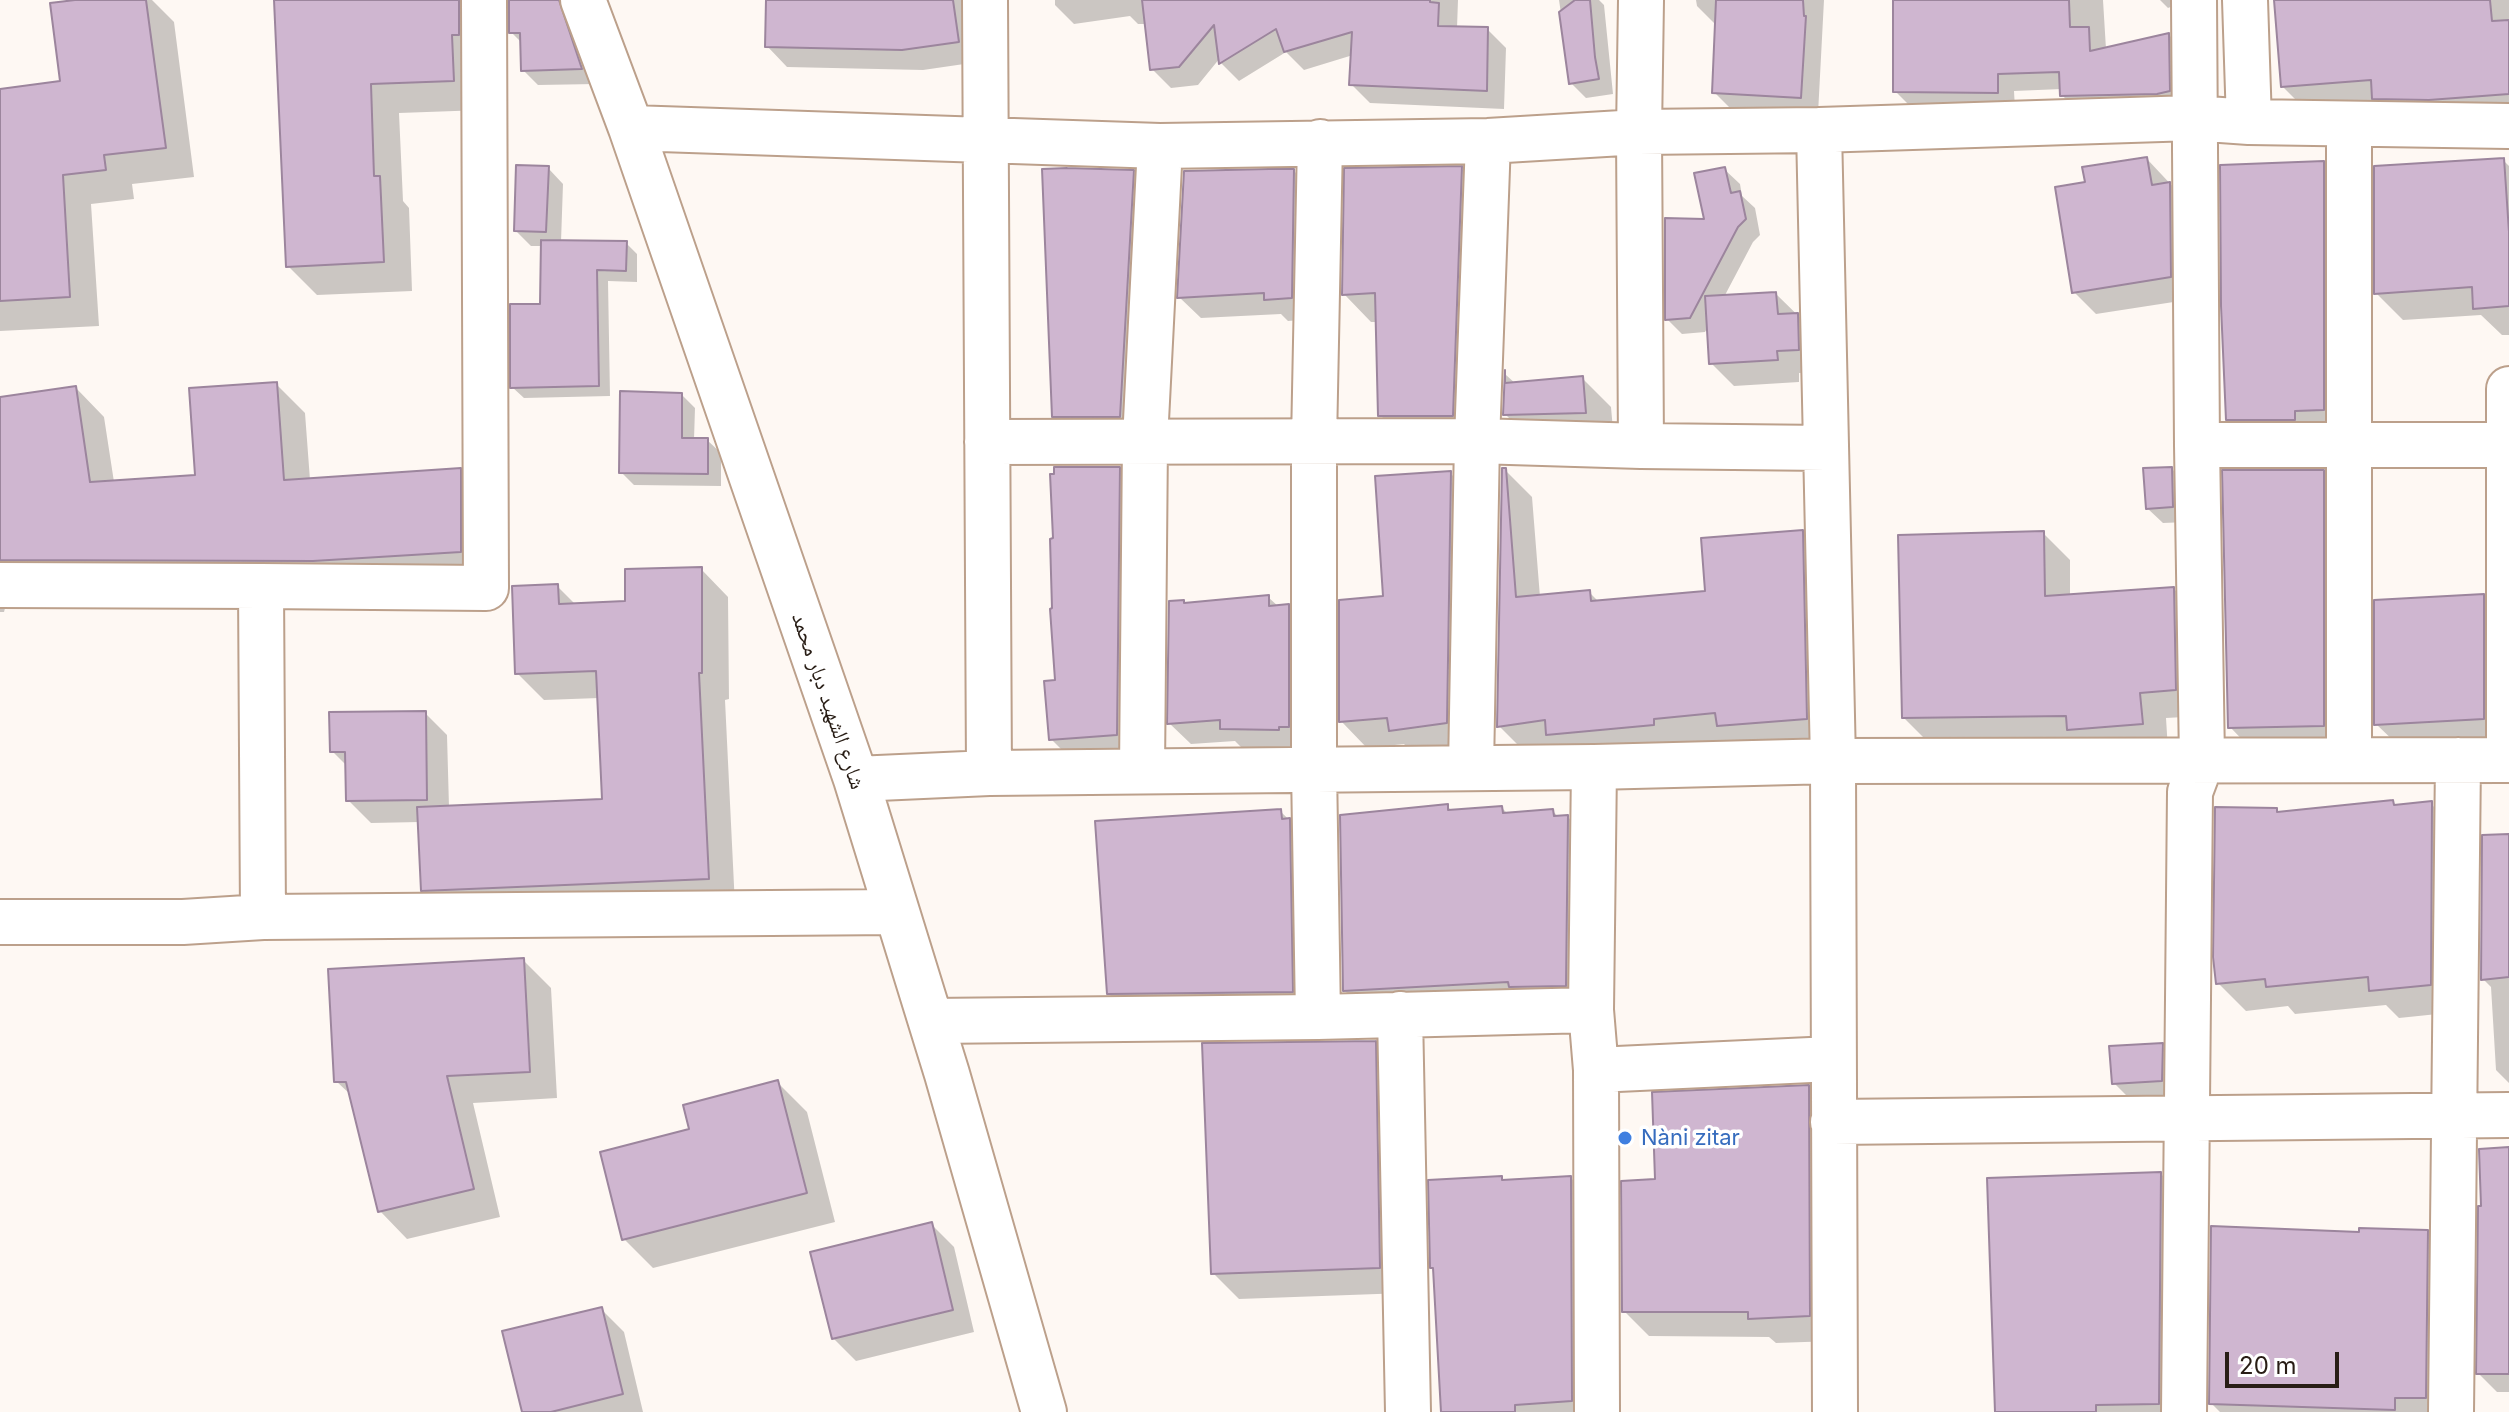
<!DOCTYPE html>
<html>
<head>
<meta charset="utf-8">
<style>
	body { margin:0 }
	#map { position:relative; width:2509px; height:1412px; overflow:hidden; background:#fef8f3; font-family:Inter,sans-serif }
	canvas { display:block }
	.scale { position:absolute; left:2225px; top:1352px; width:114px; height:36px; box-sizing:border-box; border:4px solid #281d15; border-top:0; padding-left:10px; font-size:24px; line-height:28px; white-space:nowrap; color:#281d15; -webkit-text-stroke:6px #fff; paint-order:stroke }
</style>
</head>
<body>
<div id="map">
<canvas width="2509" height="1412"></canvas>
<div class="scale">20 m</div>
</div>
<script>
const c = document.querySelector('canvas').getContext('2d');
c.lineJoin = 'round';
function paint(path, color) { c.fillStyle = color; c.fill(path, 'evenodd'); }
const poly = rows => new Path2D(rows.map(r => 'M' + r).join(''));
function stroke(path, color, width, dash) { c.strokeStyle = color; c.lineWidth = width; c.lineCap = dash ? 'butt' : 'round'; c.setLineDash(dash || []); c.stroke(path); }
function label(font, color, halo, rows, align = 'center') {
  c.font = font + ' Inter,"Noto Naskh Arabic",sans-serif'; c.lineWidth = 7; c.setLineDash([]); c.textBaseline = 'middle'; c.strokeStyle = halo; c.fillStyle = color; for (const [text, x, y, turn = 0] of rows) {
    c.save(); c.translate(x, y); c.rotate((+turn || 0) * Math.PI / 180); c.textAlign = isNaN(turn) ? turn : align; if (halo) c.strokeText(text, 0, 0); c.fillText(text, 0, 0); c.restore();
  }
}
paint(poly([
	[91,0,152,0,174,22,194,177,132,184,134,199,91,204,99,326,0,331,0,91,63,83],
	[312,0,466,0,483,110,399,113,403,201,409,208,412,291,317,295,288,266],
	[509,0,578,0,596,84,538,85,523,70,522,43,511,32],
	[768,0,969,0,978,62,923,70,787,67,767,46],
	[1055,0,1458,0,1457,28,1487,29,1506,48,1504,109,1370,103,1351,84,1353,55,1304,70,1286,52,1239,81,1221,63,1220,58,1198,85,1171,88,1152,69,1147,24,1138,24,1130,16,1074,24,1055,5],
	[1559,0,1599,0,1604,5,1613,94,1586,98,1571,83],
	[1696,0,1824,0,1818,114,1731,109,1714,92,1717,23,1714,23,1697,6],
	[1895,0,2103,0,2106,49,2169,35,2186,52,2186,108,2079,113,2062,95,2062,89,2014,91,2015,109,1913,109,1895,91],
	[2160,0,2188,0,2168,8],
	[2276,0,2509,0,2509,125,2312,116,2282,86],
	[2147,159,2192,207,2193,299,2096,314,2074,292,2087,184],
	[2503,160,2509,166,2509,335,2502,335,2481,315,2403,320,2376,293],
	[2323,163,2353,192,2353,438,2258,449,2228,419],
	[548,168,563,184,561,242,626,243,637,254,637,282,608,281,610,396,524,398,512,387,542,306,543,246,531,246,516,231],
	[1461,168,1489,196,1480,443,1408,443,1380,415,1377,322,1371,322,1344,294],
	[1724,169,1740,184,1742,196,1755,208,1760,235,1753,242,1724,297,1776,294,1820,337,1821,372,1799,373,1799,382,1734,386,1711,363,1709,325,1705,332,1682,334,1667,319],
	[1294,171,1315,192,1312,319,1288,321,1281,314,1201,318,1179,297],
	[1133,172,1162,201,1148,429,1083,445,1054,416],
	[1506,375,1516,384,1582,378,1611,407,1614,441,1534,443,1505,414],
	[276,384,305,413,310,480,460,470,488,499,489,580,7,601,4,612,0,612,0,399,76,388,104,417,114,482,197,477],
	[682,395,695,408,694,440,707,440,721,453,721,486,634,485,621,472],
	[1119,469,1142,491,1139,757,1073,761,1051,739,1057,682,1055,540],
	[2172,469,2187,484,2187,522,2163,523,2147,508],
	[1505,470,1532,497,1540,597,1589,592,1600,603,1708,593,1802,532,1829,559,1833,745,1746,752,1734,740,1679,746,1526,753,1499,726],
	[2323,472,2351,499,2351,753,2257,755,2230,727],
	[1451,474,1477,500,1472,749,1417,757,1404,744,1367,748,1341,721,1385,598],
	[2043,533,2070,560,2070,596,2174,589,2200,616,2202,716,2166,718,2168,750,1930,744,1904,718],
	[701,569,728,597,729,699,725,700,735,906,451,917,423,890,420,822,371,823,348,800,348,767,332,751,425,713,447,735,449,807,604,801,599,698,544,700,517,673,557,586,576,605,627,603],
	[2483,596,2506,619,2506,741,2399,746,2376,724],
	[1268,597,1279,607,1288,606,1310,628,1310,748,1244,750,1235,741,1191,744,1169,723,1183,602,1186,605],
	[2392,802,2397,806,2431,804,2459,831,2457,1012,2399,1018,2386,1005,2295,1014,2288,1006,2246,1011,2218,983,2276,810,2280,813],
	[1447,806,1452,811,1502,808,1508,814,1553,811,1559,818,1568,817,1596,846,1594,1013,1373,1019,1345,991],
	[1280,811,1310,840,1321,1021,1138,1023,1108,993],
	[2509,836,2509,1083,2496,1070,2491,987,2483,979],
	[523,960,551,988,557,1098,473,1103,500,1217,407,1239,380,1211,352,1096,336,1081],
	[1375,1043,1401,1068,1405,1293,1239,1299,1213,1273],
	[2162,1046,2177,1061,2176,1095,2129,1098,2114,1083],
	[777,1082,807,1112,835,1222,653,1268,624,1239,691,1131],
	[1808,1087,1833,1112,1834,1341,1776,1343,1769,1337,1649,1336,1624,1311,1657,1181],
	[2509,1149,2509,1392,2497,1392,2478,1373],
	[2161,1174,2190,1204,2188,1412,1997,1412],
	[1501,1178,1504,1181,1571,1178,1597,1204,1597,1412,1443,1412,1435,1270],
	[931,1224,954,1247,974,1332,856,1361,833,1338],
	[2427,1232,2454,1260,2453,1412,2220,1412,2211,1403,2361,1234],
	[601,1309,624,1332,643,1412,524,1412]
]), '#0003');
const building = poly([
	[75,0,146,0,166,148,104,155,106,170,63,175,70,297,0,301,0,89,60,81,50,3,75,0],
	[274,0,459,0,459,35,452,35,454,81,371,84,374,176,380,176,384,262,286,267,274,0],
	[509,0,559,0,582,69,521,71,520,33,509,33,509,0],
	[766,0,953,0,959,42,902,50,765,47,766,0],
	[1142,0,1430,0,1430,2,1439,3,1438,26,1488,27,1487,91,1349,85,1352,32,1284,52,1276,29,1219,64,1214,25,1179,67,1150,70,1142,0],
	[1575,0,1590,0,1595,57,1599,79,1569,84,1559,12,1575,0],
	[1716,0,1803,0,1804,16,1806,16,1801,98,1712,93,1716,0],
	[1893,0,2069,0,2070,27,2089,27,2090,51,2169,33,2170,91,2157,94,2060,96,2059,72,1998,74,1998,93,1893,92,1893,0],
	[2274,0,2490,0,2492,21,2509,20,2509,94,2429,100,2372,99,2371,80,2281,87,2274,0],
	[2147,157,2152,185,2170,182,2171,277,2072,293,2055,187,2085,182,2082,167,2147,157],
	[2504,158,2509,232,2509,306,2473,309,2472,287,2374,294,2374,166,2504,158],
	[2324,161,2324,410,2295,411,2295,420,2226,420,2221,306,2220,165,2324,161],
	[516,165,549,166,546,232,514,231,516,165],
	[1462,166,1453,416,1378,416,1375,293,1342,295,1344,168,1462,166],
	[1725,167,1731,193,1740,191,1746,219,1738,227,1690,318,1665,320,1665,218,1704,219,1694,173,1725,167],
	[1067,168,1134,170,1120,417,1052,417,1042,169,1067,168],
	[1269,169,1294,169,1292,298,1264,300,1264,293,1177,298,1184,171,1269,169],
	[541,240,627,241,626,271,597,270,599,386,510,388,510,304,540,304,541,240],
	[1776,292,1778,314,1798,313,1799,350,1777,351,1778,360,1709,364,1705,296,1776,292],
	[1505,370,1505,383,1583,376,1586,413,1503,415,1505,370],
	[277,382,284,480,461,468,461,552,313,561,0,560,0,397,76,386,90,482,195,475,189,388,277,382],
	[620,391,682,393,682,438,708,438,708,474,619,473,620,391],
	[1054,467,1120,467,1117,735,1049,740,1044,681,1055,680,1050,609,1052,608,1050,539,1053,538,1050,474,1054,474,1054,467],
	[2172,467,2173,507,2146,509,2143,468,2172,467],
	[1502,468,1506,468,1516,597,1590,590,1591,601,1705,591,1701,538,1803,530,1807,719,1717,726,1715,713,1654,719,1654,725,1546,735,1545,720,1497,727,1502,468],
	[2222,470,2324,470,2324,726,2228,728,2222,470],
	[1451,471,1447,723,1389,731,1387,718,1339,722,1339,600,1383,596,1375,476,1451,471],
	[2044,531,2045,596,2174,587,2176,690,2140,693,2143,724,2067,730,2066,716,1902,718,1898,535,2044,531],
	[702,567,702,673,699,673,709,879,421,891,417,807,602,799,596,671,515,674,512,586,558,584,559,604,625,601,625,569,702,567],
	[2484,594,2484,719,2374,725,2374,600,2484,594],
	[1269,595,1269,606,1289,604,1289,727,1279,727,1279,730,1220,729,1220,720,1167,724,1169,601,1184,600,1184,603,1269,595],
	[426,711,427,800,346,801,345,752,330,752,329,712,426,711],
	[2393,800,2394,805,2432,801,2431,985,2369,991,2368,977,2266,987,2265,979,2216,984,2213,957,2215,807,2277,808,2277,812,2393,800],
	[1448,804,1448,810,1502,806,1503,813,1553,809,1554,816,1568,815,1566,986,1509,987,1508,982,1343,991,1340,815,1448,804],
	[1281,809,1282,819,1290,818,1293,992,1107,994,1095,821,1281,809],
	[2509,834,2509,977,2481,980,2482,835,2509,834],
	[524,958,530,1072,447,1076,474,1189,378,1212,346,1082,334,1082,328,969,524,958],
	[1376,1041,1380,1268,1211,1274,1202,1043,1376,1041],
	[2163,1043,2162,1081,2112,1084,2109,1046,2163,1043],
	[778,1080,807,1193,622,1240,600,1152,689,1129,683,1105,778,1080],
	[1809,1085,1810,1316,1748,1319,1748,1312,1622,1312,1621,1181,1655,1179,1652,1092,1809,1085],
	[2509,1147,2509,1374,2476,1374,2478,1206,2481,1206,2479,1149,2509,1147],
	[2161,1172,2159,1404,2096,1405,2096,1412,1995,1412,1987,1178,2161,1172],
	[1502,1176,1502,1180,1571,1176,1572,1401,1515,1405,1515,1412,1441,1412,1433,1268,1430,1268,1428,1180,1502,1176],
	[932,1222,953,1310,832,1339,810,1252,932,1222],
	[2211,1226,2359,1232,2359,1228,2428,1230,2426,1398,2395,1398,2395,1410,2209,1404,2211,1226],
	[602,1307,623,1394,551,1412,522,1412,502,1331,602,1307]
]);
paint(building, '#cfb6d0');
stroke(building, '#9c859d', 2);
const minor = poly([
	[583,0,631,128,856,779,947,1074,1044,1412],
	[985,0,989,773],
	[2245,0,2249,122],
	[2349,124,2349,760],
	[631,128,1160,146,1488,141,1639,132,1819,130,2193,118,2249,122,2509,126],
	[1819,130,1833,761,1835,1412],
	[987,442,1477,441,1641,446,1826,448],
	[2197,445,2509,445],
	[1641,446,1639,132,1641,0],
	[0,585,261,586,263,917],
	[261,586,486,588,484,0],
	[2509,760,2509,389],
	[1594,767,1591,1010,1596,1070,1597,1412],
	[1471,768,1477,441,1488,141],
	[1142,770,1145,440,1160,146],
	[856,779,989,773,1594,767,1833,761,2509,760],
	[0,922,183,922,263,917,897,912],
	[1400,1014,1408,1412],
	[1318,1017,1314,768,1314,442,1320,142],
	[931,1021,1318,1017,1591,1010],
	[1596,1070,1832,1059],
	[1833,1122,2509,1115],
	[2184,1412,2190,792,2202,760,2197,445,2194,0],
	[2451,1412,2458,760]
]);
stroke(minor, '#bca08b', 48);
stroke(minor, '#fff', 44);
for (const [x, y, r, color] of [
	[1625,1138,8,"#3f7fe0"]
]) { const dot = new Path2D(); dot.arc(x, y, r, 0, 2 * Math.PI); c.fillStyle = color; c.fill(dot); stroke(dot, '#fff', 3); }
label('22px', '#281d15', '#fff', [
	["شارع الشهيد دبار محمد",828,701,71]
]);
label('22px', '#366cbe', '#fff', [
	["Nàni zitar",1641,1138]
], 'left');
</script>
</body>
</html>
